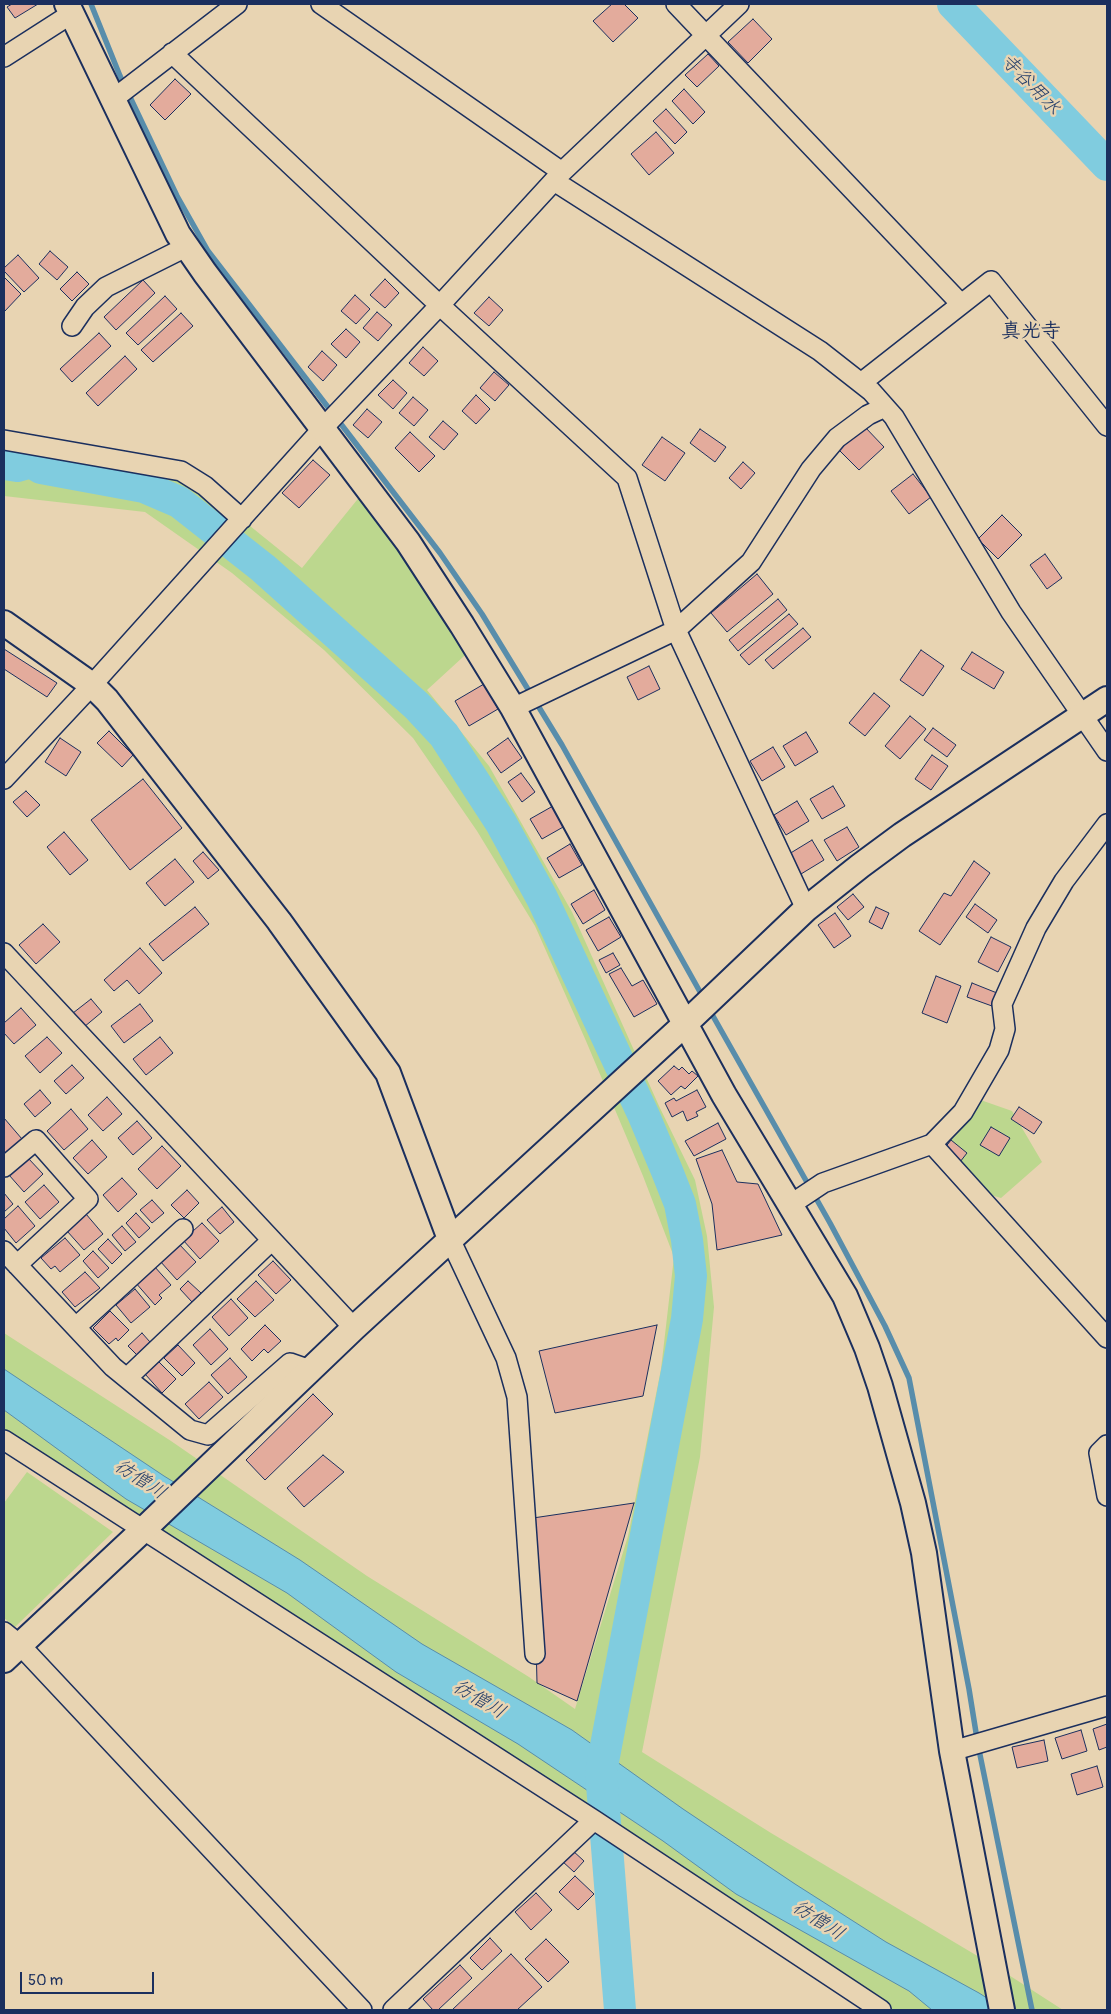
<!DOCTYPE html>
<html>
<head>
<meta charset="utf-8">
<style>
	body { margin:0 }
	#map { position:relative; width:1111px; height:2014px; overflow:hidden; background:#e8d4b2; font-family:Pangolin,sans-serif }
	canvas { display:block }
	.frame { position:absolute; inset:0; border:5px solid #1b2f5e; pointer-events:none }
	.scale { position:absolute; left:20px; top:1972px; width:134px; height:22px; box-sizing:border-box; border:2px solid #1b2f5e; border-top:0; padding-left:6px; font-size:15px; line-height:18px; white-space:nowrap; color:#1b2f5e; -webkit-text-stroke:4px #e8d4b2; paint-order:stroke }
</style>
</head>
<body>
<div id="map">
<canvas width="1111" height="2014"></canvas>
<div class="frame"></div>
<div class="scale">50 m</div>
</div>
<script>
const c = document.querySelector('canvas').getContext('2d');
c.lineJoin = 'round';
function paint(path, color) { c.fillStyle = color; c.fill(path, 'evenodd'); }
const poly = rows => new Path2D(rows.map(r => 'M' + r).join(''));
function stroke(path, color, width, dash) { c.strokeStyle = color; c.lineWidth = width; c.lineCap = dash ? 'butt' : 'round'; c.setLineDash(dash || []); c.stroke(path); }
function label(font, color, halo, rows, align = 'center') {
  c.font = font + ' Pangolin,"Klee One",sans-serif'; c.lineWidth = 5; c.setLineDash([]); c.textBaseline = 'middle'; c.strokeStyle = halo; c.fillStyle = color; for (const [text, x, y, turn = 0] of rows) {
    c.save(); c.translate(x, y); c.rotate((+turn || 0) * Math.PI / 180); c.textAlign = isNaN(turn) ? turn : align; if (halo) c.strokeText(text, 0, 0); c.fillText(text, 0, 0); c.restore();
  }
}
paint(poly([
	[4,440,187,475,302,568,365,490,475,646,427,690,489,766,572,912,659,1106,695,1180,707,1236,714,1307,700,1457,642,1752,771,1833,1001,1970,1063,2010,885,2010,4,1440,4,1333,171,1441,367,1576,529,1677,575,1709,628,1536,661,1369,674,1257,643,1176,586,1041,535,926,477,831,413,738,324,650,232,573,145,512,4,496],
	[972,1097,1012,1111,1042,1162,1001,1198,974,1190,932,1144],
	[27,1472,113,1532,15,1627,4,1618,4,1503]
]), '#bcd78e');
const water = poly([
	[4,1369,164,1476,300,1560,422,1644,572,1730,683,1809,795,1884,886,1942,979,1993,1006,2010,932,2010,909,1991,736,1894,663,1841,518,1744,396,1672,287,1593,126,1499,4,1410,4,1369]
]);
paint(water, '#80ccdf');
stroke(water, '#588dab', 1);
stroke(poly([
	[91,4,120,76,177,196,208,251,440,553,482,614,562,745,704,999],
	[709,1009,830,1223,885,1326,909,1378,969,1689,978,1745,1032,2010]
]), '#588dab', 5.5);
stroke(poly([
	[953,4,1107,165],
	[4,464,17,466,31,462,41,468,144,487,179,502,263,568,417,706,444,735,501,823,542,898,644,1116,667,1171,680,1204,687,1240,691,1276,687,1319,601,1772,620,2010]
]), '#80ccdf', 32);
const building = poly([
	[12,4,38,4,15,18,7,7,12,4],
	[612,4,624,4,638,18,613,42,593,21,612,4],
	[753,19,772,39,748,63,728,42,753,19],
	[708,54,719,66,697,87,685,75,708,54],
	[175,79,191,94,165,120,150,105,175,79],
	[684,89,705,112,693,124,672,101,684,89],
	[666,109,687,132,675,144,653,121,666,109],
	[656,132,674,153,649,175,631,154,656,132],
	[50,251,68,267,57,280,39,264,50,251],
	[18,255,39,278,24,292,4,271,4,268,18,255],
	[77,272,89,284,72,301,60,289,77,272],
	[4,277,21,294,4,312,4,277],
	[385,279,399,293,385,308,370,295,385,279],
	[143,280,155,293,116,330,104,317,143,280],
	[355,295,370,309,356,324,341,311,355,295],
	[165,296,177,309,138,345,126,333,165,296],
	[489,297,503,310,489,326,474,313,489,297],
	[377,312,392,325,378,341,363,328,377,312],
	[181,313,193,326,153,362,141,350,181,313],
	[346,329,360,342,346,358,331,344,346,329],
	[99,333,111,346,72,382,60,369,99,333],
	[423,347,438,361,424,376,409,363,423,347],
	[322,351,337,365,323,381,308,367,322,351],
	[125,356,137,369,98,406,86,393,125,356],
	[494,372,509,385,495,401,480,388,494,372],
	[393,380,407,393,393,409,378,395,393,380],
	[476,395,490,409,476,424,462,411,476,395],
	[413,397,428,410,414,426,399,413,413,397],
	[367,409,382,422,368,438,353,425,367,409],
	[443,421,458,434,444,450,429,437,443,421],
	[864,426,884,447,859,470,839,450,864,426],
	[700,429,726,447,715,462,690,443,700,429],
	[410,432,435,456,419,472,395,448,410,432],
	[662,437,685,453,665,481,642,465,662,437],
	[313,460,330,475,299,508,282,493,313,460],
	[743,462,755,473,741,489,729,478,743,462],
	[913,474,931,497,909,514,891,491,913,474],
	[1002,515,1022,535,998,559,978,539,1002,515],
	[1045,554,1062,578,1047,589,1030,565,1045,554],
	[757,574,773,594,727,632,711,613,757,574],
	[778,599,787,610,738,651,729,640,778,599],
	[789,614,798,624,749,665,740,655,789,614],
	[803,628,811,637,773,669,765,660,803,628],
	[4,649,57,683,47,697,4,669,4,649],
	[921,650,944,666,923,696,900,680,921,650],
	[972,652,1004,672,994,689,961,669,972,652],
	[649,666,660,689,638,700,627,677,649,666],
	[484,684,498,709,469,726,455,701,484,684],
	[874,693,890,706,865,736,849,723,874,693],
	[910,716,926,729,900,759,885,746,910,716],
	[933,728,956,745,947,757,924,740,933,728],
	[109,731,133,755,122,767,97,743,109,731],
	[806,732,818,752,795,766,783,746,806,732],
	[60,738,81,752,66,776,45,762,60,738],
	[508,738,522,758,501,773,487,753,508,738],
	[773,747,785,767,762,781,750,761,773,747],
	[932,755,948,766,931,790,915,779,932,755],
	[521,773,535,792,522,802,508,782,521,773],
	[143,779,182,828,130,870,91,820,143,779],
	[833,786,845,806,822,819,810,799,833,786],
	[26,791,40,805,27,817,13,802,26,791],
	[797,801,809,821,786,835,774,815,797,801],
	[553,806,565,826,542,839,530,819,553,806],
	[847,827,859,847,837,861,824,840,847,827],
	[64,832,88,860,70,875,47,847,64,832],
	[812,840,824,860,801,874,789,854,812,840],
	[570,844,582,865,559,878,547,858,570,844],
	[203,852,219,870,208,879,193,861,203,852],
	[175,859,194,882,165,906,146,883,175,859],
	[974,861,990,873,940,945,919,931,944,893,951,896,974,861],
	[594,890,605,910,583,924,571,904,594,890],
	[853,894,864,907,848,920,837,907,853,894],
	[975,904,997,920,988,933,966,917,975,904],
	[195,907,209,924,163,961,149,944,195,907],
	[876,907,889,913,882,929,869,922,876,907],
	[835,913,851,936,834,948,818,925,835,913],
	[609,917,621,937,598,951,586,930,609,917],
	[43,924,60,942,36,964,19,945,43,924],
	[991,937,1011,947,998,972,978,962,991,937],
	[140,948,162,973,139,994,127,980,114,991,104,980,140,948],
	[613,953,620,965,606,973,599,960,613,953],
	[621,968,632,986,643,980,657,1004,634,1017,609,974,621,968],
	[936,976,961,986,947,1023,922,1013,936,976],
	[972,983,997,993,992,1006,967,997,972,983],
	[91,999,102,1012,84,1027,73,1013,91,999],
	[140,1004,153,1021,124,1043,111,1026,140,1004],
	[21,1008,36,1025,14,1044,4,1033,4,1023,21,1008],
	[47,1037,62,1053,40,1073,25,1056,47,1037],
	[160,1037,173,1053,146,1075,133,1059,160,1037],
	[72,1065,84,1078,66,1094,54,1081,72,1065],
	[674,1066,679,1070,682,1067,689,1074,692,1071,698,1076,685,1089,681,1086,671,1095,658,1081,674,1066],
	[40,1090,51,1103,35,1117,24,1104,40,1090],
	[697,1090,706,1107,696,1112,698,1116,687,1121,683,1111,672,1117,665,1103,674,1098,676,1101,697,1090],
	[107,1097,122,1114,103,1131,88,1115,107,1097],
	[1019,1107,1042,1122,1034,1134,1011,1119,1019,1107],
	[71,1109,88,1129,64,1150,47,1131,71,1109],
	[4,1118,22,1139,4,1155,4,1118],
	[137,1121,152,1138,133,1155,118,1138,137,1121],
	[718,1123,726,1139,694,1156,685,1141,718,1123],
	[991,1127,1010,1138,999,1156,980,1145,991,1127],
	[92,1140,107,1157,88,1174,73,1158,92,1140],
	[951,1140,967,1153,960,1162,944,1149,951,1140],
	[162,1146,181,1166,157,1189,138,1169,162,1146],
	[722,1150,737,1182,758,1184,782,1235,717,1250,712,1204,696,1159,722,1150],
	[28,1158,43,1174,24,1192,9,1175,28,1158],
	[122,1178,137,1194,118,1212,103,1195,122,1178],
	[44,1185,59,1202,40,1219,25,1202,44,1185],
	[187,1190,199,1203,184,1218,171,1205,187,1190],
	[4,1193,13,1204,4,1212,4,1193],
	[152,1200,164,1213,152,1223,140,1210,152,1200],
	[18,1206,35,1226,16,1243,4,1228,4,1219,18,1206],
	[222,1207,234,1222,220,1234,207,1220,222,1207],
	[136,1213,150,1228,139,1238,126,1223,136,1213],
	[86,1214,103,1234,84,1250,67,1231,86,1214],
	[202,1223,219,1241,200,1259,183,1240,202,1223],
	[122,1226,136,1242,125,1251,112,1235,122,1226],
	[65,1238,80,1255,60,1272,55,1266,51,1269,41,1258,65,1238],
	[108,1239,122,1254,112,1264,98,1249,108,1239],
	[178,1243,196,1262,177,1280,160,1261,178,1243],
	[93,1251,109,1268,98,1278,83,1261,93,1251],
	[273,1261,291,1280,276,1294,258,1275,273,1261],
	[154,1266,171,1285,159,1295,162,1298,155,1305,135,1282,154,1266],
	[85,1272,100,1288,75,1307,62,1292,85,1272],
	[188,1281,201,1293,192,1302,180,1289,188,1281],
	[256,1281,274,1300,255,1317,237,1299,256,1281],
	[135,1289,150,1307,131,1323,116,1305,135,1289],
	[231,1299,248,1318,229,1336,212,1317,231,1299],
	[110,1311,129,1330,118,1341,116,1338,109,1344,93,1328,110,1311],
	[265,1325,281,1341,268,1353,264,1349,252,1361,241,1349,265,1325],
	[657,1325,643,1396,555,1413,539,1351,657,1325],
	[210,1329,228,1349,211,1365,193,1345,210,1329],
	[142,1333,150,1342,137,1355,128,1346,142,1333],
	[178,1345,195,1363,182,1376,164,1358,178,1345],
	[230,1358,247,1377,228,1394,211,1375,230,1358],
	[158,1361,176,1379,162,1393,145,1374,158,1361],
	[209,1382,223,1397,199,1419,185,1404,209,1382],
	[313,1394,333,1414,265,1480,246,1460,313,1394],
	[323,1455,344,1472,304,1507,287,1488,323,1455],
	[634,1503,577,1701,537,1683,533,1518,634,1503],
	[1107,1724,1107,1747,1099,1750,1093,1729,1107,1724],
	[1081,1730,1087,1751,1062,1759,1055,1738,1081,1730],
	[1044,1740,1048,1761,1017,1768,1012,1747,1044,1740],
	[1097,1766,1103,1787,1077,1795,1071,1774,1097,1766],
	[572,1850,584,1861,574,1872,562,1861,572,1850],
	[575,1876,594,1894,578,1910,559,1892,575,1876],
	[536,1893,552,1910,531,1930,515,1912,536,1893],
	[490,1938,502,1951,482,1970,470,1958,490,1938],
	[546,1939,569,1962,548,1982,525,1959,546,1939],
	[511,1954,542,1987,517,2010,452,2010,511,1954],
	[460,1965,472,1978,438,2010,433,2010,423,1999,460,1965]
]);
paint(building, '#e3ab9c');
stroke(building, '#1b2f5e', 1);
const minor = poly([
	[321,4,562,172],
	[676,4,961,304],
	[172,53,433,299,627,478,676,630,806,909],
	[4,57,71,14],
	[112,100,237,4],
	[554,181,820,351,871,391,894,417,1011,612,1107,751],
	[72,326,85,307,106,287,186,247],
	[861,383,991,281,1107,426],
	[4,440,181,471,205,486,242,519],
	[513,708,676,630,751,562,811,469,837,438,868,415,885,407],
	[4,779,92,685,323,428,440,305,562,172,739,4],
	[4,953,354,1328],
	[932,1144,1107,1338],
	[4,1167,36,1140,88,1199,17,1265],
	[790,1205,823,1183,932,1144,963,1112,999,1050,1005,1029,1002,1004,1036,928,1064,881,1107,824],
	[450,1239,506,1358,517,1397,535,1654],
	[4,1251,113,1367,190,1430,208,1435,290,1363,310,1370],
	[76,1327,183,1229],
	[127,1378,272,1240],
	[4,1440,594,1820,881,2010],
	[1107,1445,1099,1453,1107,1496],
	[4,1632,20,1645,362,2010],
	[952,1751,1107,1706],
	[393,2010,594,1820]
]);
const tertiary = poly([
	[67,4,178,234,205,273,408,542,462,625,513,708,724,1095,845,1296,867,1348,880,1386,913,1503,924,1553,952,1751,1002,2010],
	[4,623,92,685,107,700,279,921,388,1073,450,1239],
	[4,1660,143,1530,354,1328,684,1025,806,909,860,866,902,835,1107,699]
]);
stroke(minor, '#1b2f5e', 22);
stroke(tertiary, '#1b2f5e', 28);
stroke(minor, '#e8d4b2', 19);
stroke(tertiary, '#e8d4b2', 24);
label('italic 19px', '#253f6b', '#e8d4b2', [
	["寺谷用水",1030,85,46],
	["彷僧川",140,1480,33],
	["彷僧川",479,1700,31],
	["彷僧川",818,1921,33]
]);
label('bold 20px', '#1b2f5e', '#e8d4b2', [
	["真光寺",1031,332]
]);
</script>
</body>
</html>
